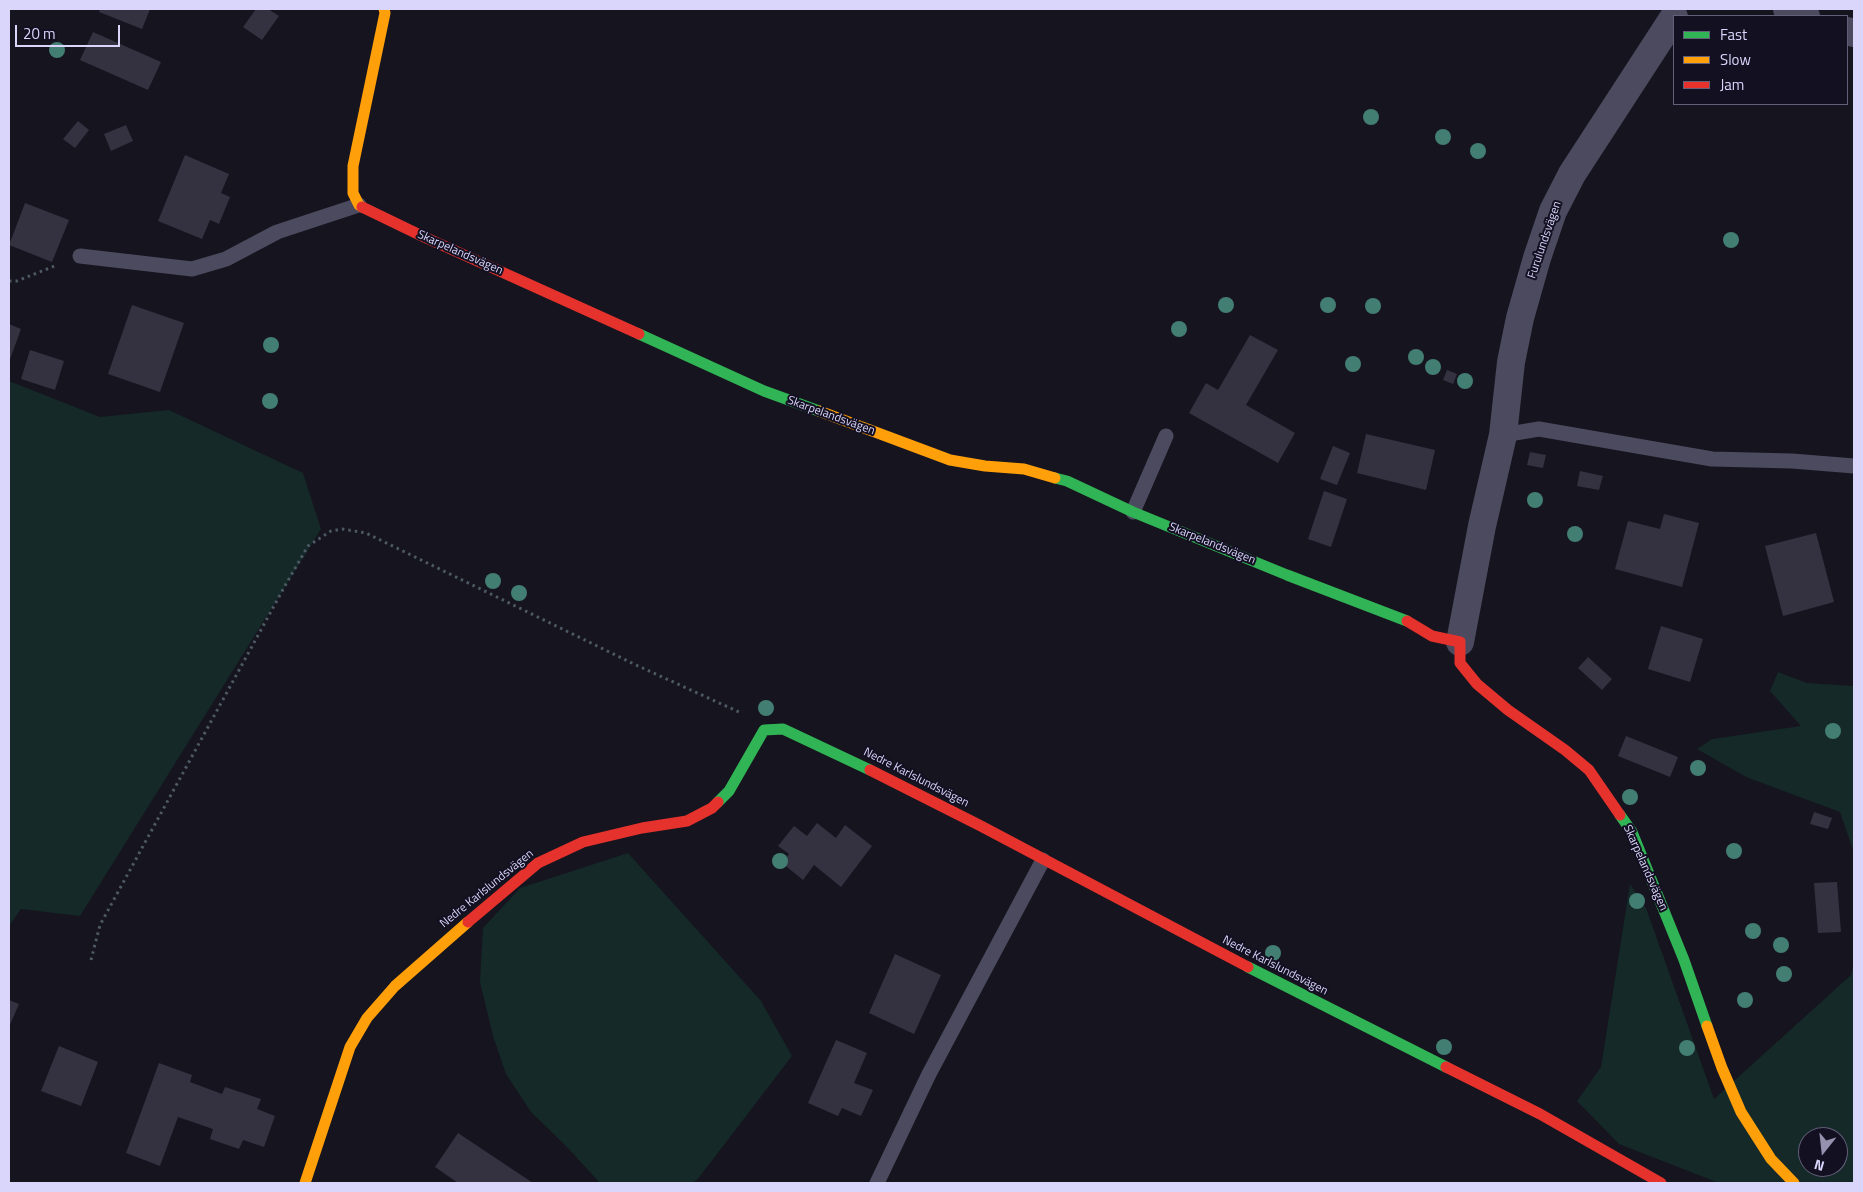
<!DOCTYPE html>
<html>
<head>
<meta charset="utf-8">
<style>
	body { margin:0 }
	#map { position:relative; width:1863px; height:1192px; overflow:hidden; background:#16141e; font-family:"Titillium Web",sans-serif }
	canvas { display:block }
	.frame { position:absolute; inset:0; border:10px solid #d9d5fb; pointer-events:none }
	.legend { position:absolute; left:1673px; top:15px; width:175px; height:90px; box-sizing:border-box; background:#131022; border:1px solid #625f79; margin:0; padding:6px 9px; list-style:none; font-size:15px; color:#d9d5fb }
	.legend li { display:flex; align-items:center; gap:10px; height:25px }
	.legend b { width:25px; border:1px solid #625f79 }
	.north { position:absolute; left:1798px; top:1127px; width:50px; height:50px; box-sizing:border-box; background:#131022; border:1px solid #625f79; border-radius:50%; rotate:196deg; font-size:14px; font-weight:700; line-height:20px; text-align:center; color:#d9d5fb }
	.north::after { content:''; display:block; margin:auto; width:18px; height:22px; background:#9591ae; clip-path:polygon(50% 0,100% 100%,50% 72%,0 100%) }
	.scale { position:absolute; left:15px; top:25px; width:105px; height:22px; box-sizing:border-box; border:2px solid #d9d5fb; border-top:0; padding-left:6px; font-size:15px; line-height:18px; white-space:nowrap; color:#d9d5fb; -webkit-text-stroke:4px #131022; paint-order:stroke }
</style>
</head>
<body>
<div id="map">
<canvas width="1863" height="1192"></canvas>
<div class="frame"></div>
<ul class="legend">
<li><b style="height:6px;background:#30b455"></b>Fast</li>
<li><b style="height:6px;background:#ff9f0a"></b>Slow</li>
<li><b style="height:6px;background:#e5322d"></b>Jam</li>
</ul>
<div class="north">N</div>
<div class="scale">20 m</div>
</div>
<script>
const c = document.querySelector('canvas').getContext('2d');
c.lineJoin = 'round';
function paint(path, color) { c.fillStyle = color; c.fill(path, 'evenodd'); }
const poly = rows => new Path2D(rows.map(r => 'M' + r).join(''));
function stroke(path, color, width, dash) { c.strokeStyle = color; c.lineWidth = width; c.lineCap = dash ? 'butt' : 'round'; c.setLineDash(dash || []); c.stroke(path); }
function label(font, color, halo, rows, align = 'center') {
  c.font = font + ' "Titillium Web",sans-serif'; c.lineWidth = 4; c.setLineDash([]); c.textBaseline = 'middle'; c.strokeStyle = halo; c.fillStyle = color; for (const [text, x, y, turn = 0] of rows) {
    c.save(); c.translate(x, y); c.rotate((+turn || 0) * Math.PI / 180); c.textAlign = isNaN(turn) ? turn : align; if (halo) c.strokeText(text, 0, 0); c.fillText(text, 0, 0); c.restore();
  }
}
paint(poly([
	[9,381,100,417,169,410,303,473,321,529,80,916,21,909,9,926],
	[1778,672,1807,683,1854,686,1854,853,1840,812,1746,777,1697,749,1712,739,1801,726,1770,691],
	[628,853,761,1001,792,1056,697,1180,691,1183,600,1183,566,1146,531,1112,506,1074,493,1036,480,982,483,928,520,888],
	[1630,884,1646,908,1714,1099,1851,975,1854,961,1854,1183,1719,1183,1619,1144,1577,1101,1601,1067],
	[1808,1137,1838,1137,1838,1167,1808,1167]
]), '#142928');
paint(poly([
	[100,9,150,9,142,29,99,12],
	[256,9,268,9,279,16,262,40,243,27],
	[93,32,161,62,148,90,80,60],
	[78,121,89,130,75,148,63,139],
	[126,125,133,141,111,151,104,134],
	[185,155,229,174,221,193,230,197,219,224,210,220,202,239,158,221],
	[25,203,69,220,52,262,9,245],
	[132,305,184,323,160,392,108,374],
	[9,324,21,329,9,362],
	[1250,335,1278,350,1246,405,1295,433,1278,463,1189,413,1206,383,1218,390],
	[30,350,64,361,55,390,21,379],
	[1447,370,1457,374,1453,384,1443,380],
	[1366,434,1435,450,1426,490,1357,473],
	[1333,446,1350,453,1337,485,1320,479],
	[1530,452,1546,455,1543,468,1527,465],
	[1580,471,1603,476,1599,490,1577,486],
	[1324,491,1347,499,1331,547,1308,539],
	[1664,514,1699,523,1682,587,1615,569,1628,521,1660,529],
	[1816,533,1834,602,1783,616,1765,546],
	[1661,626,1703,639,1690,682,1648,669],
	[1588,657,1612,679,1602,690,1578,668],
	[1626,736,1678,757,1670,777,1618,756],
	[1814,812,1832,818,1828,829,1810,824],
	[817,823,836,838,845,825,872,846,841,887,814,865,803,880,782,863,789,854,778,846,794,826,807,836],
	[1837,882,1841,932,1818,933,1814,883],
	[895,954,941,975,914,1034,869,1013],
	[9,1000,19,1004,9,1027],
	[836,1040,867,1053,854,1083,873,1090,861,1116,842,1108,838,1116,808,1103],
	[59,1046,98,1062,81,1106,41,1091],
	[159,1063,192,1075,190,1082,222,1094,225,1087,261,1099,257,1109,275,1116,264,1147,243,1140,239,1149,210,1139,213,1129,178,1117,160,1166,126,1153],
	[458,1133,533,1183,458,1183,435,1167]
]), '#343240');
stroke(poly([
	[9,281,17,281,57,265],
	[91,960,100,925,286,584,308,546,331,531,342,529,366,533,636,665,739,712]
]), '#4d5a65', 3, [2.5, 4]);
stroke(poly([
	[80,256,192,269,226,259,277,232,359,205],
	[1503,435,1539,429,1712,459,1792,461,1854,466],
	[1133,512,1166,436],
	[877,1183,929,1074,1043,860]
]), '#4b4a5e', 15);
stroke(poly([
	[1787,9,1806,16],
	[1847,31,1854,33],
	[1460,642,1482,526,1503,435,1511,362,1520,318,1537,258,1553,211,1572,174,1674,17]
]), '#4b4a5e', 28);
stroke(poly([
	[639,334,764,391,819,411],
	[1055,478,1067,481,1133,512,1287,575,1407,621],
	[718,802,729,791,764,730,783,729,870,770],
	[1620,815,1632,832,1684,960,1707,1026],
	[1248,967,1446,1067]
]), '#30b455', 11);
stroke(poly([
	[362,207,359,205,353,193,353,166,385,13,384,9],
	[819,411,950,460,985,466,1024,469,1055,478],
	[1707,1026,1722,1068,1741,1112,1771,1159,1794,1183],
	[305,1183,350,1047,367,1018,395,986,468,922]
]), '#ff9f0a', 11);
stroke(poly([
	[362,207,422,236,639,334],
	[1407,621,1432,636,1460,642,1460,663,1477,684,1508,710,1565,750,1589,770,1620,815],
	[870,770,979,825,1248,967],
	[468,922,538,863,583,842,642,828,687,821,712,808,718,802],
	[1446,1067,1540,1114,1661,1183]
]), '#e5322d', 11);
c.fillStyle = '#437e72';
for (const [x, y] of [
	[57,50],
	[1371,117],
	[1443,137],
	[1478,151],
	[1731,240],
	[1226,305],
	[1328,305],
	[1373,306],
	[1179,329],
	[271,345],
	[1416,357],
	[1353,364],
	[1433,367],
	[1465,381],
	[270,401],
	[1535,500],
	[1575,534],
	[493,581],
	[519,593],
	[766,708],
	[1833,731],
	[1698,768],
	[1630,797],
	[1734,851],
	[780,861],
	[1637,901],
	[1753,931],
	[1781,945],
	[1273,953],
	[1784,974],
	[1745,1000],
	[1444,1047],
	[1687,1048]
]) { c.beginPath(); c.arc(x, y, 8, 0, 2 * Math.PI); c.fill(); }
label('12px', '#d9d5fb', '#131022', [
	["Furulundsvägen",1545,240,-71],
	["Skarpelandsvägen",460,253,24],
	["Skarpelandsvägen",831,416,20],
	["Skarpelandsvägen",1212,544,22],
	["Nedre Karlslundsvägen",916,778,27],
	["Skarpelandsvägen",1645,868,66],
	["Nedre Karlslundsvägen",487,889,-39],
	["Nedre Karlslundsvägen",1275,966,27]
]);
</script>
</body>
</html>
